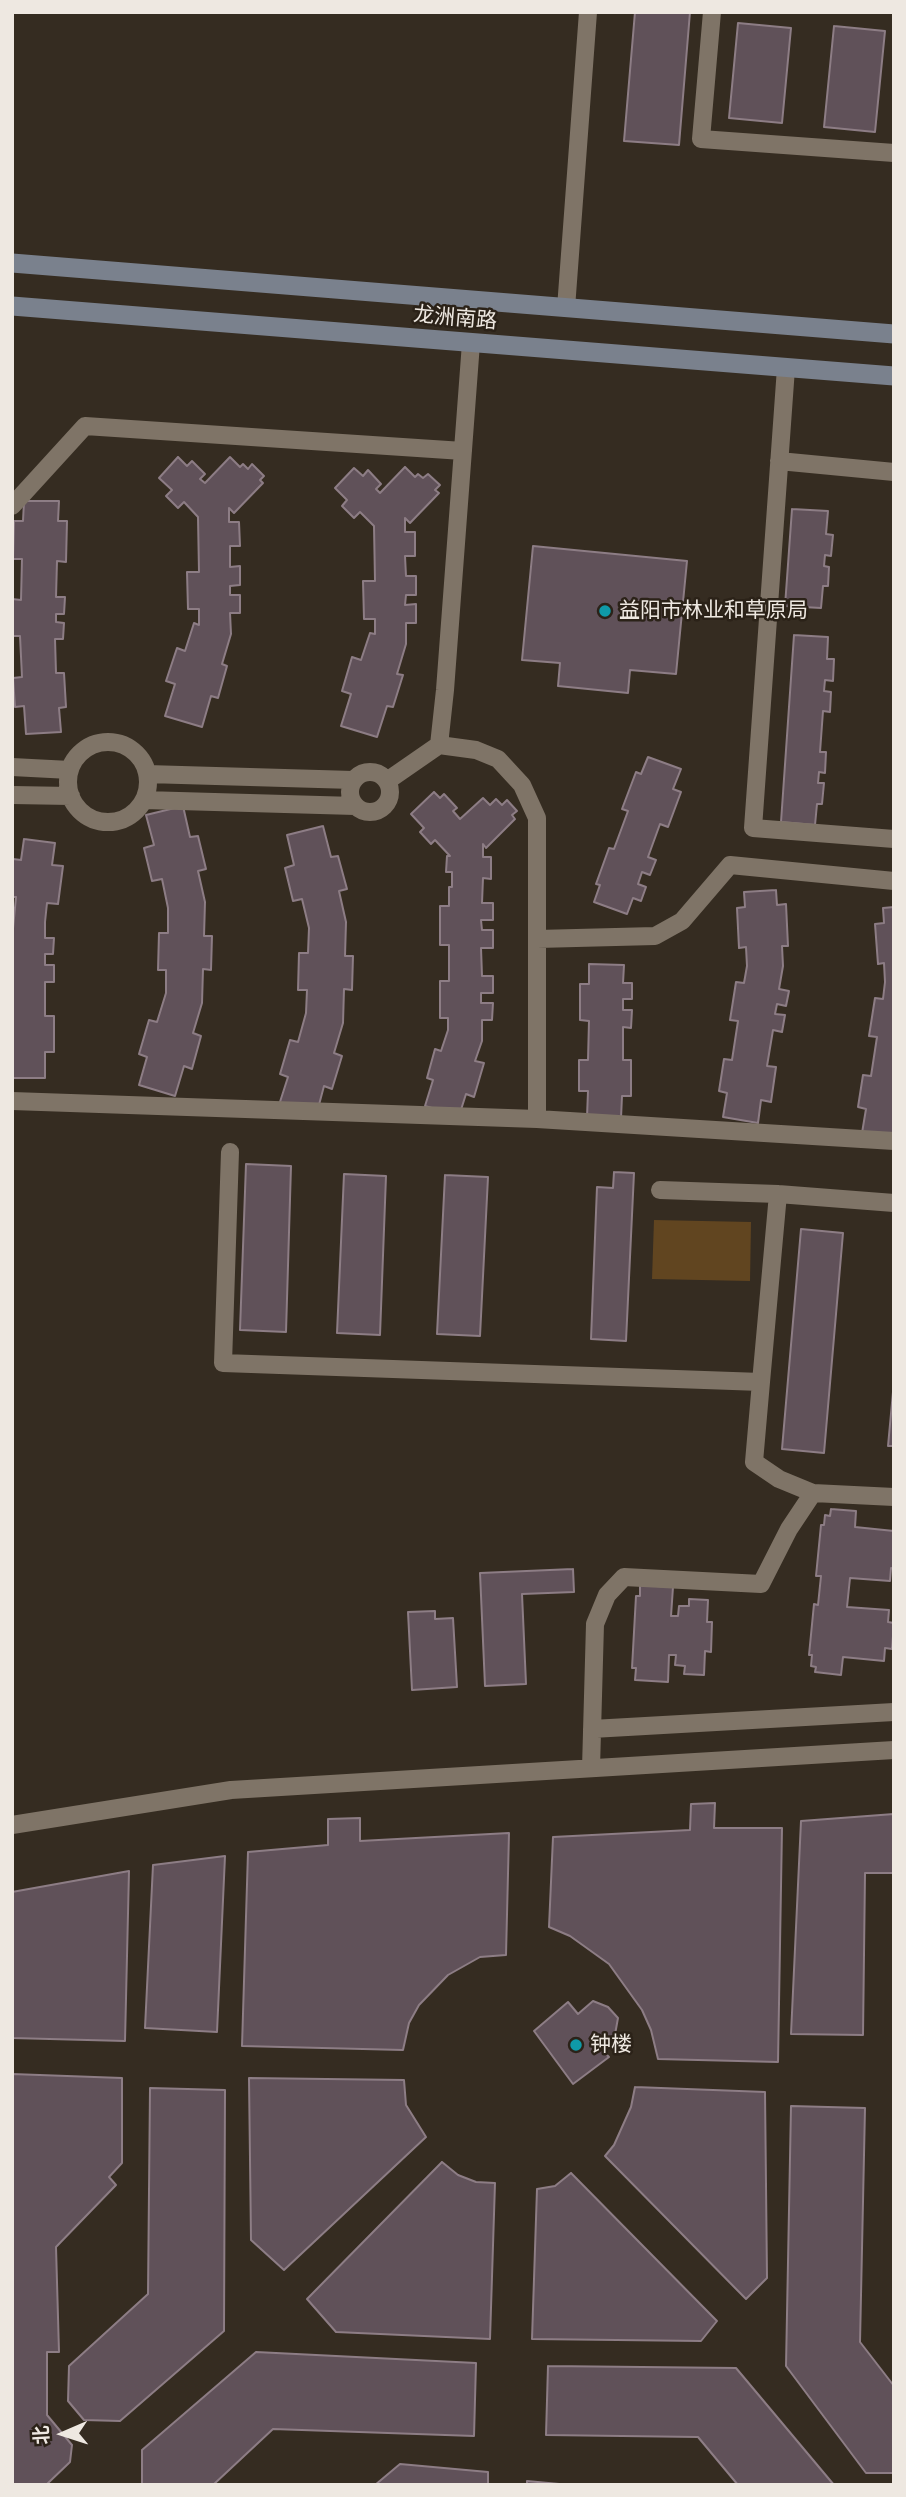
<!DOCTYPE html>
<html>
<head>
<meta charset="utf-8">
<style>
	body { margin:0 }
	#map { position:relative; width:906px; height:2497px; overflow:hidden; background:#352c21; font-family:Signika,"Noto Sans SC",sans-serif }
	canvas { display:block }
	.frame { position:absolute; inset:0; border:14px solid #eee8e1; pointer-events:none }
	.north { position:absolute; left:28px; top:2399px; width:70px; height:70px; -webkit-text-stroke:5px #2b2218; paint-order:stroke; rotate:267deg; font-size:19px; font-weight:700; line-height:28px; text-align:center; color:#eee8e1 }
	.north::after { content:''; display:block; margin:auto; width:24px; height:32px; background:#eee8e1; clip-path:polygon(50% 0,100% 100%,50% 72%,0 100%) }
</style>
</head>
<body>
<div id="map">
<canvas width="906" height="2497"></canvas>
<div class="frame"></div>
<div class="north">北</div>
</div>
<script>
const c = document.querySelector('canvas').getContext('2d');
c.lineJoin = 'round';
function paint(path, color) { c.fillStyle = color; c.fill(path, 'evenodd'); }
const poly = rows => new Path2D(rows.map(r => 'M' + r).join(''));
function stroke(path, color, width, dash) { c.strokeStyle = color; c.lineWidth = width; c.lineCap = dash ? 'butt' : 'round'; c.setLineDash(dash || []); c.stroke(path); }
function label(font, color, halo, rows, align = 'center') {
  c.font = font + ' Signika,"Noto Sans SC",sans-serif'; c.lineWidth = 5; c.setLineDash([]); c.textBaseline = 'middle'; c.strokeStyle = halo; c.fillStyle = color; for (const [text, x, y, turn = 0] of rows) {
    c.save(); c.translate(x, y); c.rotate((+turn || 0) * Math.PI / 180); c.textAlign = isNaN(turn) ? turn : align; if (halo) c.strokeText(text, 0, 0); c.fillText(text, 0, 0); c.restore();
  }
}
paint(poly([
	[654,1220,751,1222,750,1281,652,1279]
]), '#614520');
const building = poly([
	[635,12,690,12,679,145,624,141,635,12],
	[738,23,791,28,782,123,729,118,738,23],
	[834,26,885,31,875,132,824,127,834,26],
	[178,457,187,466,192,461,205,474,200,479,205,483,230,457,240,467,243,464,248,469,252,464,264,476,260,480,263,483,234,513,229,508,229,522,239,522,240,546,230,546,230,567,240,566,240,585,230,586,230,595,240,595,240,613,230,613,231,634,222,664,227,666,218,698,211,696,202,727,165,716,175,684,166,681,177,648,185,651,194,623,199,625,199,609,188,609,187,572,199,572,198,517,184,502,178,508,166,496,172,490,159,478,178,457],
	[405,467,415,477,418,474,423,478,428,474,440,485,435,490,439,493,410,523,405,518,405,532,415,532,415,556,405,556,406,576,416,576,416,595,406,595,405,605,416,604,416,623,406,623,406,644,397,674,403,675,393,707,387,706,377,737,341,726,351,694,342,691,352,657,361,660,370,633,375,634,375,619,364,619,363,581,375,581,374,526,360,512,354,518,342,506,347,500,335,488,354,468,363,476,368,470,381,484,376,489,380,493,405,467],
	[24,501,59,501,58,521,67,521,66,562,57,561,56,597,65,597,64,614,56,614,56,622,64,623,63,639,55,639,56,673,64,673,66,707,59,708,61,732,26,734,24,706,15,707,13,678,22,677,20,636,12,636,12,599,21,600,22,559,13,559,14,521,23,521,24,501],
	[792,509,828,511,826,534,833,535,831,556,825,555,824,566,829,567,828,586,823,586,821,608,785,606,792,509],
	[533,546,687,561,676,674,630,670,628,693,558,686,560,663,522,660,533,546],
	[794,635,828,637,827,659,834,659,833,681,825,680,824,691,831,692,830,712,823,711,820,752,826,752,825,773,819,772,818,783,824,783,822,804,817,804,815,825,781,822,794,635],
	[648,757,681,769,673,789,681,792,668,827,660,824,648,857,656,860,650,875,642,872,638,884,646,887,641,901,633,898,627,914,594,902,600,885,596,884,609,848,614,849,628,811,622,809,636,772,641,774,648,757],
	[434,792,440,798,444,794,457,808,453,811,460,819,483,798,490,805,496,799,502,805,507,800,517,811,512,815,515,819,486,848,483,844,483,857,491,857,491,879,483,878,482,903,493,903,493,920,481,920,482,930,493,930,493,948,481,948,482,976,493,976,493,993,481,993,481,1003,493,1003,492,1020,482,1020,482,1041,475,1061,484,1063,474,1097,466,1094,459,1116,425,1106,433,1080,427,1078,435,1049,441,1051,448,1030,448,1018,440,1018,440,981,449,981,449,945,440,945,440,906,449,906,449,887,452,887,452,872,446,872,447,856,450,856,435,840,431,844,420,832,424,828,411,814,434,792],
	[183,806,190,837,198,836,206,869,198,871,205,902,204,936,212,936,211,970,203,969,202,1003,193,1033,201,1036,192,1069,184,1066,175,1096,139,1085,147,1057,139,1054,149,1020,157,1022,166,993,166,970,158,970,159,933,168,933,168,908,162,879,152,881,144,848,154,845,146,815,183,806],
	[323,826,331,857,338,856,347,889,339,891,346,922,345,956,353,956,352,990,344,989,343,1023,334,1053,342,1056,332,1089,324,1086,316,1116,279,1105,288,1077,280,1074,290,1040,298,1042,306,1013,307,990,298,990,299,953,308,953,309,928,302,899,293,901,285,868,294,865,287,835,323,826],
	[24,839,55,843,52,865,63,866,58,904,47,903,45,922,45,938,54,938,53,954,45,954,45,965,54,965,54,982,45,982,45,1016,54,1016,54,1052,45,1052,45,1078,13,1078,12,939,16,897,12,897,12,867,13,859,21,860,24,839],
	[776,890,777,905,786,904,788,946,782,946,783,966,779,989,789,991,786,1006,777,1004,775,1014,785,1015,782,1032,773,1030,767,1066,776,1067,771,1102,761,1100,758,1123,723,1117,727,1093,719,1091,724,1059,732,1060,738,1021,730,1020,736,982,744,983,747,966,746,947,739,948,737,908,745,907,744,892,776,890],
	[894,907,894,1138,862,1133,866,1109,858,1107,863,1075,871,1076,877,1037,869,1036,875,998,883,999,885,982,884,963,878,964,875,924,884,923,883,908,894,907],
	[589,964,624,965,623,983,632,983,632,999,623,999,623,1010,632,1010,631,1028,623,1027,623,1060,631,1060,631,1096,622,1096,621,1118,587,1117,588,1091,579,1091,579,1060,588,1060,589,1021,580,1020,580,984,589,984,589,964],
	[246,1164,291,1166,286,1332,240,1330,246,1164],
	[614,1172,634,1173,626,1341,591,1339,597,1187,613,1188,614,1172],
	[344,1174,386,1176,380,1335,337,1333,344,1174],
	[445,1175,488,1177,480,1336,437,1334,445,1175],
	[801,1229,843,1233,824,1453,782,1449,801,1229],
	[894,1381,894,1446,888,1446,894,1381],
	[831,1509,856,1511,855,1527,894,1531,894,1569,891,1568,890,1581,850,1578,847,1607,889,1610,888,1622,894,1623,892,1649,885,1648,884,1661,843,1657,841,1675,815,1672,816,1667,811,1666,812,1655,809,1655,814,1604,818,1605,821,1576,816,1576,821,1525,824,1525,825,1515,830,1516,831,1509],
	[573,1569,574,1592,522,1594,526,1684,485,1686,480,1573,573,1569],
	[640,1585,673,1587,671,1616,678,1616,679,1606,689,1606,689,1599,708,1600,707,1622,712,1622,711,1652,705,1651,704,1675,684,1674,685,1666,675,1665,676,1655,669,1655,668,1682,635,1680,636,1668,632,1668,636,1596,640,1596,640,1585],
	[435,1611,435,1619,453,1618,457,1687,412,1690,408,1612,435,1611],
	[715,1803,714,1828,782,1828,778,2062,658,2059,651,2030,642,2010,609,1964,570,1936,549,1927,553,1837,690,1830,691,1804,715,1803],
	[894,1814,894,1873,865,1873,863,2035,791,2034,801,1821,894,1814],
	[360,1818,360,1841,509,1833,506,1955,480,1957,448,1975,419,2005,409,2023,403,2050,242,2046,248,1852,328,1845,328,1819,360,1818],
	[225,1856,217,2032,145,2028,153,1865,225,1856],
	[129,1871,125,2041,12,2038,12,1892,129,1871],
	[593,2001,608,2007,618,2018,614,2040,602,2050,609,2057,573,2084,534,2031,568,2002,578,2014,593,2001],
	[12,2074,122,2078,122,2163,109,2177,116,2185,56,2247,59,2352,47,2352,47,2415,72,2445,70,2462,46,2485,12,2485,12,2074],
	[249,2078,404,2080,406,2105,426,2137,284,2270,251,2240,249,2078],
	[635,2087,765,2092,767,2278,746,2299,605,2156,614,2145,631,2107,635,2087],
	[150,2088,225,2090,224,2331,120,2421,84,2420,68,2401,69,2366,148,2294,150,2088],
	[791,2106,865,2108,860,2342,894,2386,894,2473,866,2473,786,2366,791,2106],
	[442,2162,458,2175,476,2182,495,2183,490,2339,336,2332,307,2299,442,2162],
	[571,2173,717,2321,701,2341,532,2339,537,2189,555,2186,571,2173],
	[256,2352,476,2363,474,2436,273,2429,213,2485,142,2485,142,2450,256,2352],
	[548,2366,736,2368,834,2485,738,2485,698,2437,546,2435,548,2366],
	[400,2464,488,2472,488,2485,375,2485,400,2464],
	[527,2481,570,2485,527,2485,527,2481]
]);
paint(building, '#605159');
stroke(building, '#8d7d85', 2);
stroke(poly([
	[712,12,701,139,894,153],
	[566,308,588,12],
	[786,368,753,828,894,839],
	[779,461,894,472],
	[12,506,85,426,463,451],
	'68 782a40 40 0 1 1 80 0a40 40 0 1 1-80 0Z',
	[12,767,70,770],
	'350 792a20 20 0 1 1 40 0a20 20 0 1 1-40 0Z',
	[147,774,353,780],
	[387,781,439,745],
	[12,795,71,796],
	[144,800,355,806],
	[537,939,655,936,682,921,730,865,894,881],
	[12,1101,537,1119,537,818,522,785,498,759,476,750,439,745,445,690,471,343],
	[537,1119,894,1141],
	[230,1152,223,1363,761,1382,778,1194,660,1190],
	[778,1194,894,1203],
	[761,1382,754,1462,779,1479,813,1493,894,1497],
	[592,1729,894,1712],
	[591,1768,595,1624,607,1595,624,1577,761,1584,789,1529,813,1493],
	[12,1825,231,1790,894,1750]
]), '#7f7467', 18);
stroke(poly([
	[12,263,894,334],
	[12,306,894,376]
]), '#7a818d', 19);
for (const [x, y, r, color] of [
	[605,611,7,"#0f9aa8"],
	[576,2045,7,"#0f9aa8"]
]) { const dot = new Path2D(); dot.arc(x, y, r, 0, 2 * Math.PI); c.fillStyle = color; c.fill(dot); stroke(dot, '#2b2218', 2.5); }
label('21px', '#eee8e1', '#2b2218', [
	["龙洲南路",455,319,5]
]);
label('21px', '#eee8e1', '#2b2218', [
	["益阳市林业和草原局",619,611],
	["钟楼",590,2045]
], 'left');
</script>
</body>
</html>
